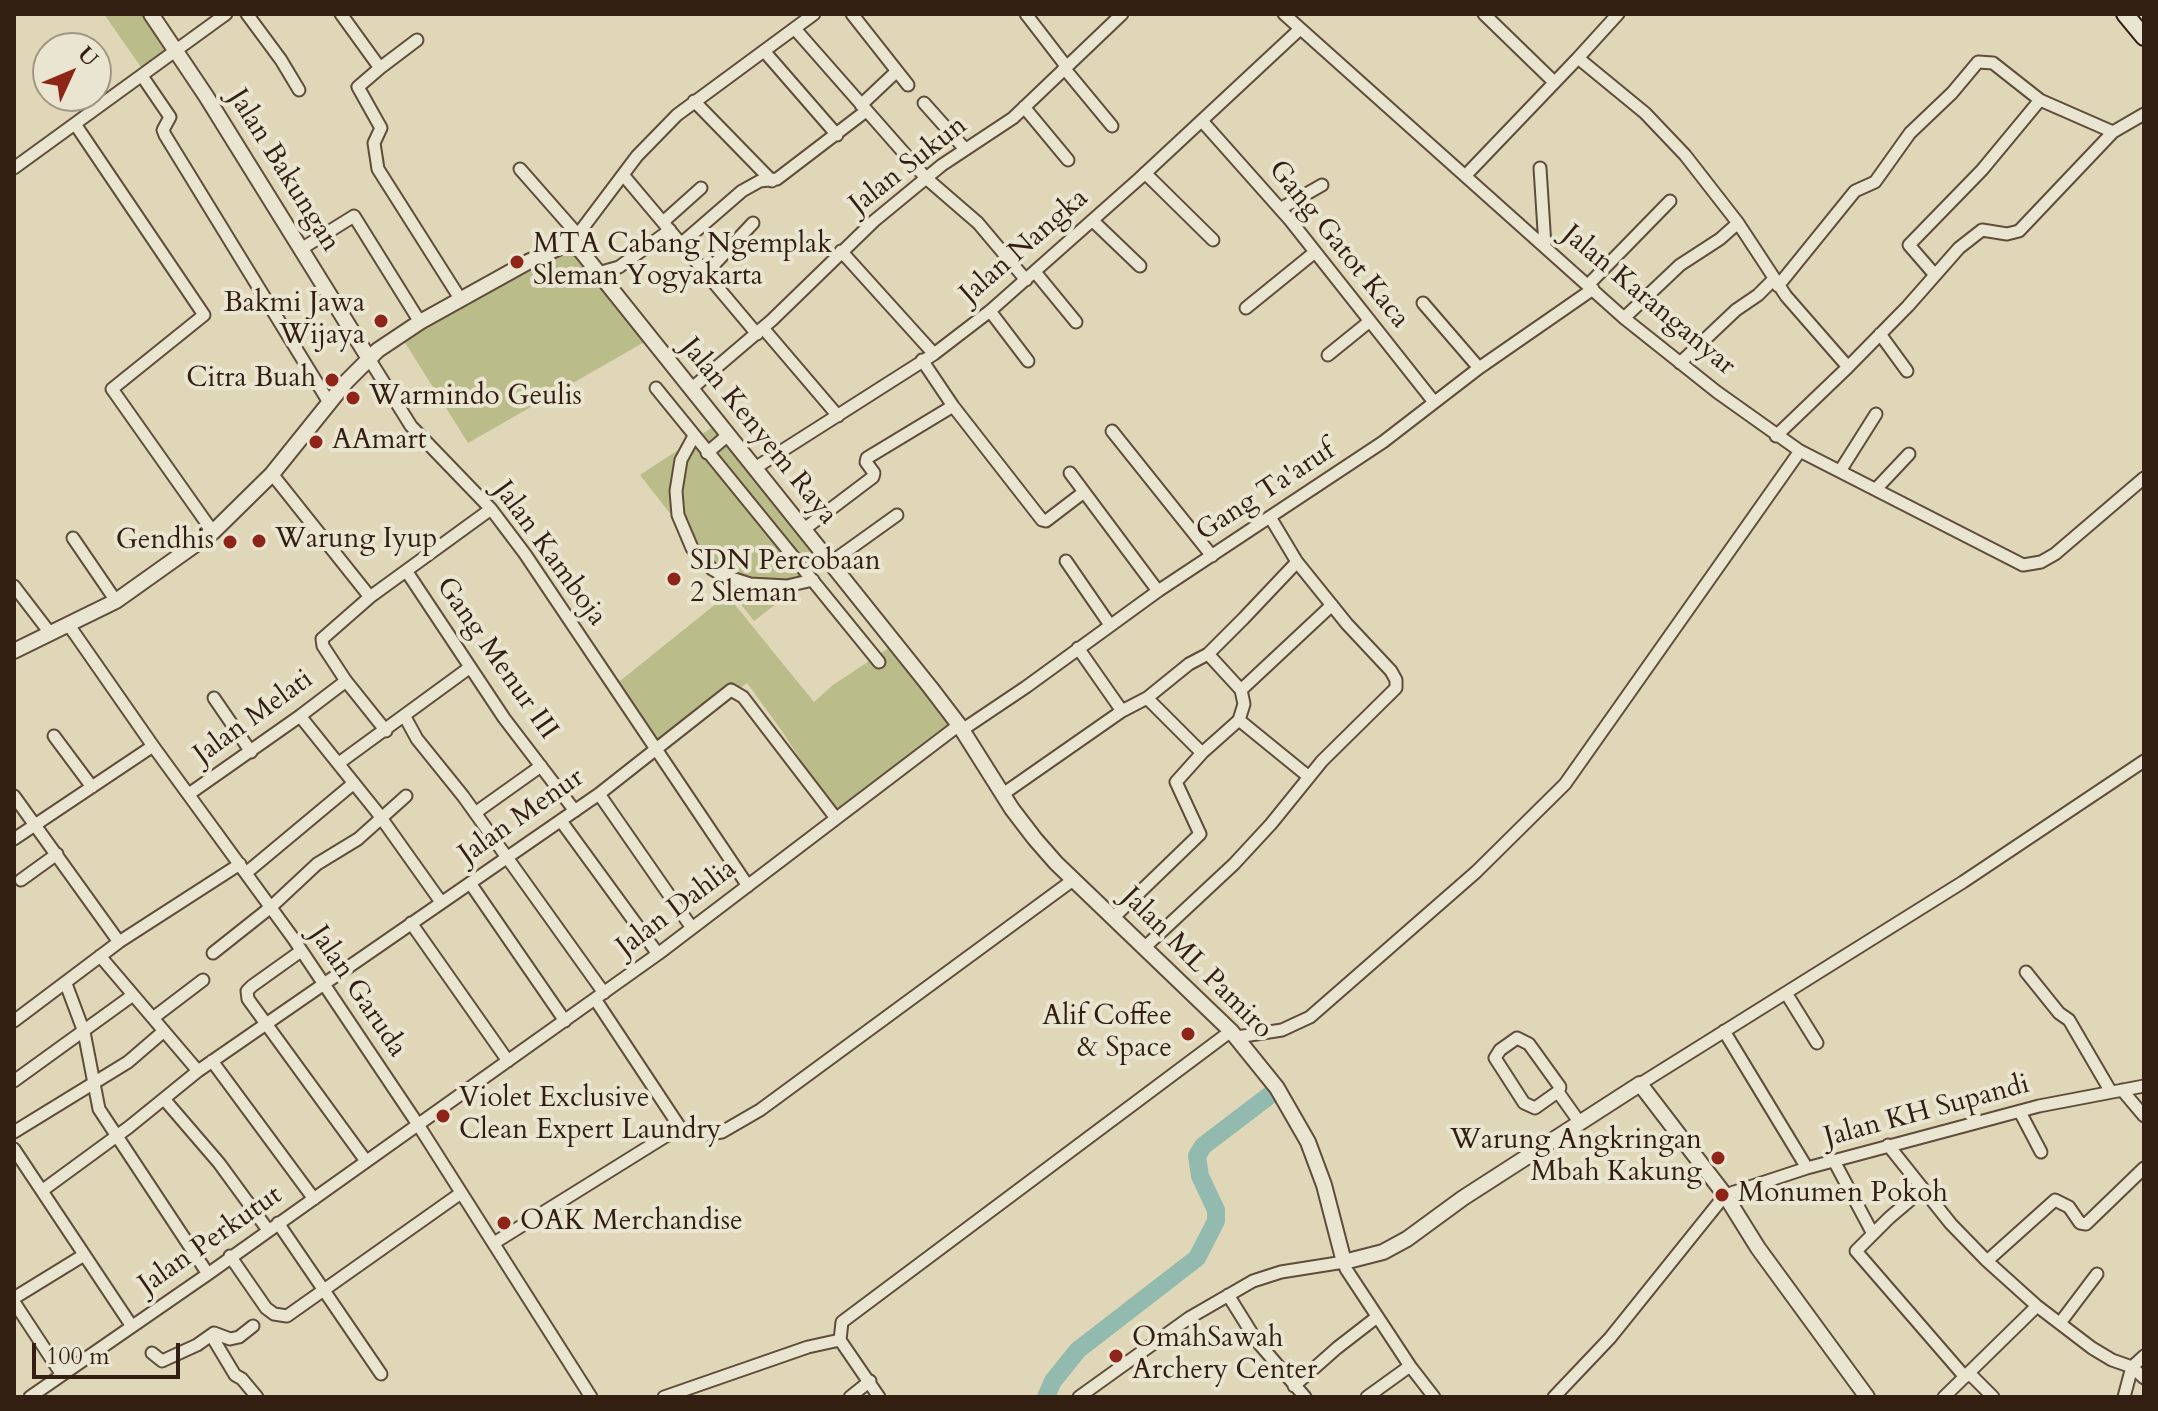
<!DOCTYPE html>
<html>
<head>
<meta charset="utf-8">
<style>
	body { margin:0 }
	#map { position:relative; width:2158px; height:1411px; overflow:hidden; background:#dfd7b8; font-family:Cardo,serif }
	canvas { display:block }
	.frame { position:absolute; inset:0; border:16px solid #331f11; pointer-events:none }
	.north { position:absolute; left:32px; top:32px; width:80px; height:80px; box-sizing:border-box; background:#eae5d1; border:2px solid #a19684; border-radius:50%; rotate:46deg; font-size:22px; font-weight:700; line-height:32px; text-align:center; color:#331f11 }
	.north::after { content:''; display:block; margin:auto; width:28px; height:36px; background:#8f2418; clip-path:polygon(50% 0,100% 100%,50% 72%,0 100%) }
	.scale { position:absolute; left:32px; top:1343px; width:148px; height:36px; box-sizing:border-box; border:4px solid #331f11; border-top:0; padding-left:10px; font-size:24px; line-height:28px; white-space:nowrap; color:#331f11; -webkit-text-stroke:6px #eae5d1; paint-order:stroke }
</style>
</head>
<body>
<div id="map">
<canvas width="2158" height="1411"></canvas>
<div class="frame"></div>
<div class="north">U</div>
<div class="scale">100 m</div>
</div>
<script>
const c = document.querySelector('canvas').getContext('2d');
c.lineJoin = 'round';
function paint(path, color) { c.fillStyle = color; c.fill(path, 'evenodd'); }
const poly = rows => new Path2D(rows.map(r => 'M' + r).join(''));
function stroke(path, color, width, dash) { c.strokeStyle = color; c.lineWidth = width; c.lineCap = dash ? 'butt' : 'round'; c.setLineDash(dash || []); c.stroke(path); }
function label(font, color, halo, rows, align = 'center') {
  c.font = font + ' Cardo,serif'; c.lineWidth = 8; c.setLineDash([]); c.textBaseline = 'middle'; c.strokeStyle = halo; c.fillStyle = color; for (const [text, x, y, turn = 0] of rows) {
    c.save(); c.translate(x, y); c.rotate((+turn || 0) * Math.PI / 180); c.textAlign = isNaN(turn) ? turn : align; if (halo) c.strokeText(text, 0, 0); c.fillText(text, 0, 0); c.restore();
  }
}
paint(poly([
	[104,14,154,14,180,48,145,73],
	[566,237,648,340,468,443,399,333],
	[716,425,828,564,754,621,640,475],
	[727,595,814,702,833,685,892,646,959,727,834,812,782,731,747,683,655,751,615,685]
]), '#babc89');
stroke(poly([
	[1046,1397,1053,1381,1078,1350,1197,1258,1216,1221,1216,1210,1200,1176,1197,1156,1203,1146,1270,1095]
]), '#93baaf', 18);
const minor = poly([
	[247,14,281,60,299,90],
	[341,14,380,68,358,87,381,128,374,143,378,169,461,300],
	[852,14,908,85],
	[1026,14,1066,66],
	[1284,14,1624,318,1717,392,1800,451,2023,565,2041,562,2055,554,2144,478],
	[1484,14,1553,81],
	[1618,14,1578,58,1645,113,1685,155,1738,223,1786,296,1848,367,1776,436],
	[795,29,926,178,978,223,1026,280],
	[764,51,837,135],
	[380,68,417,40],
	[1064,68,1112,126],
	[142,76,170,117,163,130,165,135,330,404],
	[694,101,772,181],
	[924,103,965,149],
	[861,105,897,71],
	[1024,107,1068,160],
	[1202,121,1290,220,1434,402],
	[75,124,204,315,112,389,213,532],
	[2113,132,2144,114],
	[14,168,226,14],
	[1540,168,1545,246],
	[520,169,578,235],
	[1145,173,1213,240],
	[1466,175,1578,58],
	[624,176,757,334],
	[1280,209,1322,185],
	[1093,221,1140,266],
	[663,222,701,188],
	[573,241,637,156,677,115,814,14],
	[682,243,742,191,760,181,777,179,866,111],
	[301,249,354,216,420,322],
	[841,251,934,354],
	[707,272,753,223],
	[1035,272,1076,322],
	[598,273,619,267,670,230],
	[1588,285,1670,201],
	[1778,286,1855,191,1875,182,1910,133,1952,93,1978,62,1993,63,2040,100],
	[1423,303,1479,368],
	[1246,308,1315,252],
	[990,311,1028,361],
	[1624,318,1680,265,1720,239,1738,223],
	[763,328,838,416],
	[1880,334,1907,371],
	[1328,355,1370,321],
	[368,357,411,426,491,509,525,554,748,886],
	[922,360,953,406,1042,520,1046,521,1084,492],
	[1680,363,1736,310,1758,295,1774,279],
	[1848,367,1908,306,1959,248,1982,230,2007,234,2019,231,2113,132,2040,100,1982,170,1909,245,1935,275],
	[656,388,879,662],
	[691,389,772,320,874,221,942,165,1013,118,1122,14],
	[1112,431,1212,556],
	[694,436,681,460,676,491,678,515,692,548,712,569,722,575,750,584,787,586,813,580],
	[707,453,728,435],
	[755,468,934,354,990,311,1140,178,1300,29],
	[1840,471,1876,414],
	[1070,473,1158,591],
	[272,474,370,597],
	[1876,489,1909,454],
	[803,530,873,477,874,473,866,462,867,458,953,406],
	[73,538,116,601],
	[1066,561,1110,625],
	[830,563,897,515],
	[407,572,504,718,575,811],
	[14,586,50,633],
	[68,624,153,746,293,938,417,1123,591,1397],
	[1078,648,1122,711],
	[1241,690,1332,605],
	[214,698,251,752],
	[1147,698,1202,753],
	[300,716,377,812,441,902],
	[405,717,417,739,463,796,604,993],
	[1239,720,1309,777],
	[962,730,1026,687,1158,591,1383,442,1479,368,1593,289],
	[386,731,346,681,323,646,322,639,370,597,491,509],
	[54,736,92,787],
	[339,763,469,668],
	[189,794,300,716,346,681],
	[599,794,692,928],
	[1003,794,1122,711,1147,698,1189,664,1208,654,1244,618,1297,562,1270,517],
	[14,796,119,942],
	[475,813,541,766],
	[561,821,658,954],
	[14,839,153,746],
	[246,873,354,783],
	[21,880,57,854],
	[470,883,565,1021],
	[1114,917,1200,834,1176,782,1202,753,1239,720,1244,704,1241,690,1208,654],
	[411,923,508,1061],
	[1145,947,1234,864,1271,824,1322,761,1396,688,1396,680,1391,671,1347,624,1297,562],
	[301,951,252,986,247,991,248,999,366,1161],
	[213,953,271,907,317,864,358,839,406,796],
	[100,956,198,1071],
	[2026,972,2059,1013,2069,1020,2111,1092],
	[66,984,84,1032,99,1109,208,1274],
	[1786,993,1817,1043],
	[595,999,683,1132],
	[153,1018,203,980],
	[14,1021,119,942,240,864],
	[1724,1031,1807,1168],
	[1237,1037,1282,1030,1310,1017,1476,872,1565,784,1800,451],
	[1517,1038,1529,1044,1560,1087,1559,1091,1535,1108,1524,1103,1495,1058,1500,1050,1517,1038],
	[212,1061,314,1199],
	[14,1081,133,995],
	[1640,1084,1963,882,2144,761],
	[2122,1090,2144,1116],
	[1558,1092,1580,1123],
	[164,1099,219,1163,268,1230],
	[2020,1112,2041,1152],
	[14,1132,128,1062,164,1031],
	[1888,1145,1951,1224,1987,1261,2037,1306,2092,1348,2112,1360,2132,1367,2144,1378],
	[14,1149,131,1325],
	[1834,1161,1873,1234],
	[1923,1189,1889,1218,1856,1251,1965,1377],
	[43,1190,129,1127,198,1071,599,794,731,690,743,697,835,817],
	[278,1223,381,1374],
	[494,1243,666,1136,678,1132,708,1134,722,1132,760,1110,1073,880],
	[230,1256,266,1308,274,1314,287,1316,461,1193],
	[1987,1261,2055,1200,2069,1207,2080,1223,2086,1224,2144,1168],
	[1228,1295,1256,1340,1305,1397],
	[14,1298,84,1255],
	[14,1302,62,1375],
	[2060,1323,2097,1274],
	[211,1335,235,1375,242,1379,257,1397],
	[152,1353,162,1361,197,1345,214,1333,230,1339,239,1337,253,1326],
	[1969,1373,1993,1397],
	[1294,1386,1337,1348,1377,1317],
	[30,1397,208,1274,658,954,959,725],
	[664,1397,808,1347,840,1340],
	[850,1397,870,1381],
	[879,1397,840,1340,842,1322,1231,1031],
	[1079,1397,1189,1318,1253,1281,1281,1272,1344,1262,1346,1269,1410,1366,1434,1397],
	[1367,1397,1410,1366],
	[1554,1397,1610,1338,1725,1195,1807,1168,2039,1106,2144,1086],
	[1944,1397,2037,1306],
	[2124,1397,2132,1367,2144,1356]
]);
const tertiary = poly([
	[151,14,206,96,368,357],
	[14,651,116,601,213,532,272,474,346,382,378,350,420,322,528,262,573,241,930,687,959,725,1012,809,1035,839,1056,863,1231,1031,1277,1088,1308,1142,1324,1185,1344,1262,1383,1252,1407,1239,1463,1198,1640,1084,1725,1195,1758,1248,1867,1397]
]);
const secondary = poly([
	[2125,14,2144,37]
]);
stroke(minor, '#5e4d3b', 15);
stroke(tertiary, '#5e4d3b', 18);
stroke(secondary, '#331f11', 20);
stroke(minor, '#eae5d1', 11);
stroke(tertiary, '#eae5d1', 14);
stroke(secondary, '#eae5d1', 16);
for (const [x, y, r, color] of [
	[517,262,8,"#8f2418"],
	[381,321,8,"#8f2418"],
	[332,380,8,"#8f2418"],
	[353,398,8,"#8f2418"],
	[316,442,8,"#8f2418"],
	[259,541,8,"#8f2418"],
	[230,542,8,"#8f2418"],
	[674,579,8,"#8f2418"],
	[1188,1034,8,"#8f2418"],
	[443,1116,8,"#8f2418"],
	[1718,1158,8,"#8f2418"],
	[1722,1195,8,"#8f2418"],
	[504,1223,8,"#8f2418"],
	[1116,1356,8,"#8f2418"]
]) { const dot = new Path2D(); dot.arc(x, y, r, 0, 2 * Math.PI); c.fillStyle = color; c.fill(dot); stroke(dot, '#eae5d1', 3); }
label('28px', '#331f11', '#eae5d1', [
	["Jalan Sukun",909,166,-38],
	["Jalan Bakungan",283,171,58],
	["Gang Gatot Kaca",1338,245,51],
	["Jalan Nangka",1025,247,-41],
	["Jalan Karanganyar",1648,301,40],
	["Jalan Kenyem Raya",758,432,51],
	["Gang Ta'aruf",1266,492,-33],
	["Jalan Kamboja",549,554,54],
	["Gang Menur III",496,659,55],
	["Jalan Melati",254,718,-36],
	["Jalan Menur",522,817,-35],
	["Jalan Dahlia",677,909,-37],
	["Jalan ML Pamiro",1196,964,45],
	["Jalan Garuda",357,992,56],
	["Jalan KH Supandi",1927,1112,-15],
	["Jalan Perkutut",211,1241,-35]
]);
label('28px', '#331f11', '#eae5d1', [
	["MTA Cabang Ngemplak",533,246],
	["Sleman Yogyakarta",533,278],
	["Bakmi Jawa",365,305,"right"],
	["Wijaya",365,337,"right"],
	["Citra Buah",316,380,"right"],
	["Warmindo Geulis",369,398],
	["AAmart",332,442],
	["Warung Iyup",275,541],
	["Gendhis",214,542,"right"],
	["SDN Percobaan",690,563],
	["2 Sleman",690,595],
	["Alif Coffee",1172,1018,"right"],
	["& Space",1172,1050,"right"],
	["Violet Exclusive",459,1100],
	["Clean Expert Laundry",459,1132],
	["Warung Angkringan",1702,1142,"right"],
	["Mbah Kakung",1702,1174,"right"],
	["Monumen Pokoh",1738,1195],
	["OAK Merchandise",520,1223],
	["OmahSawah",1132,1340],
	["Archery Center",1132,1372]
], 'left');
</script>
</body>
</html>
